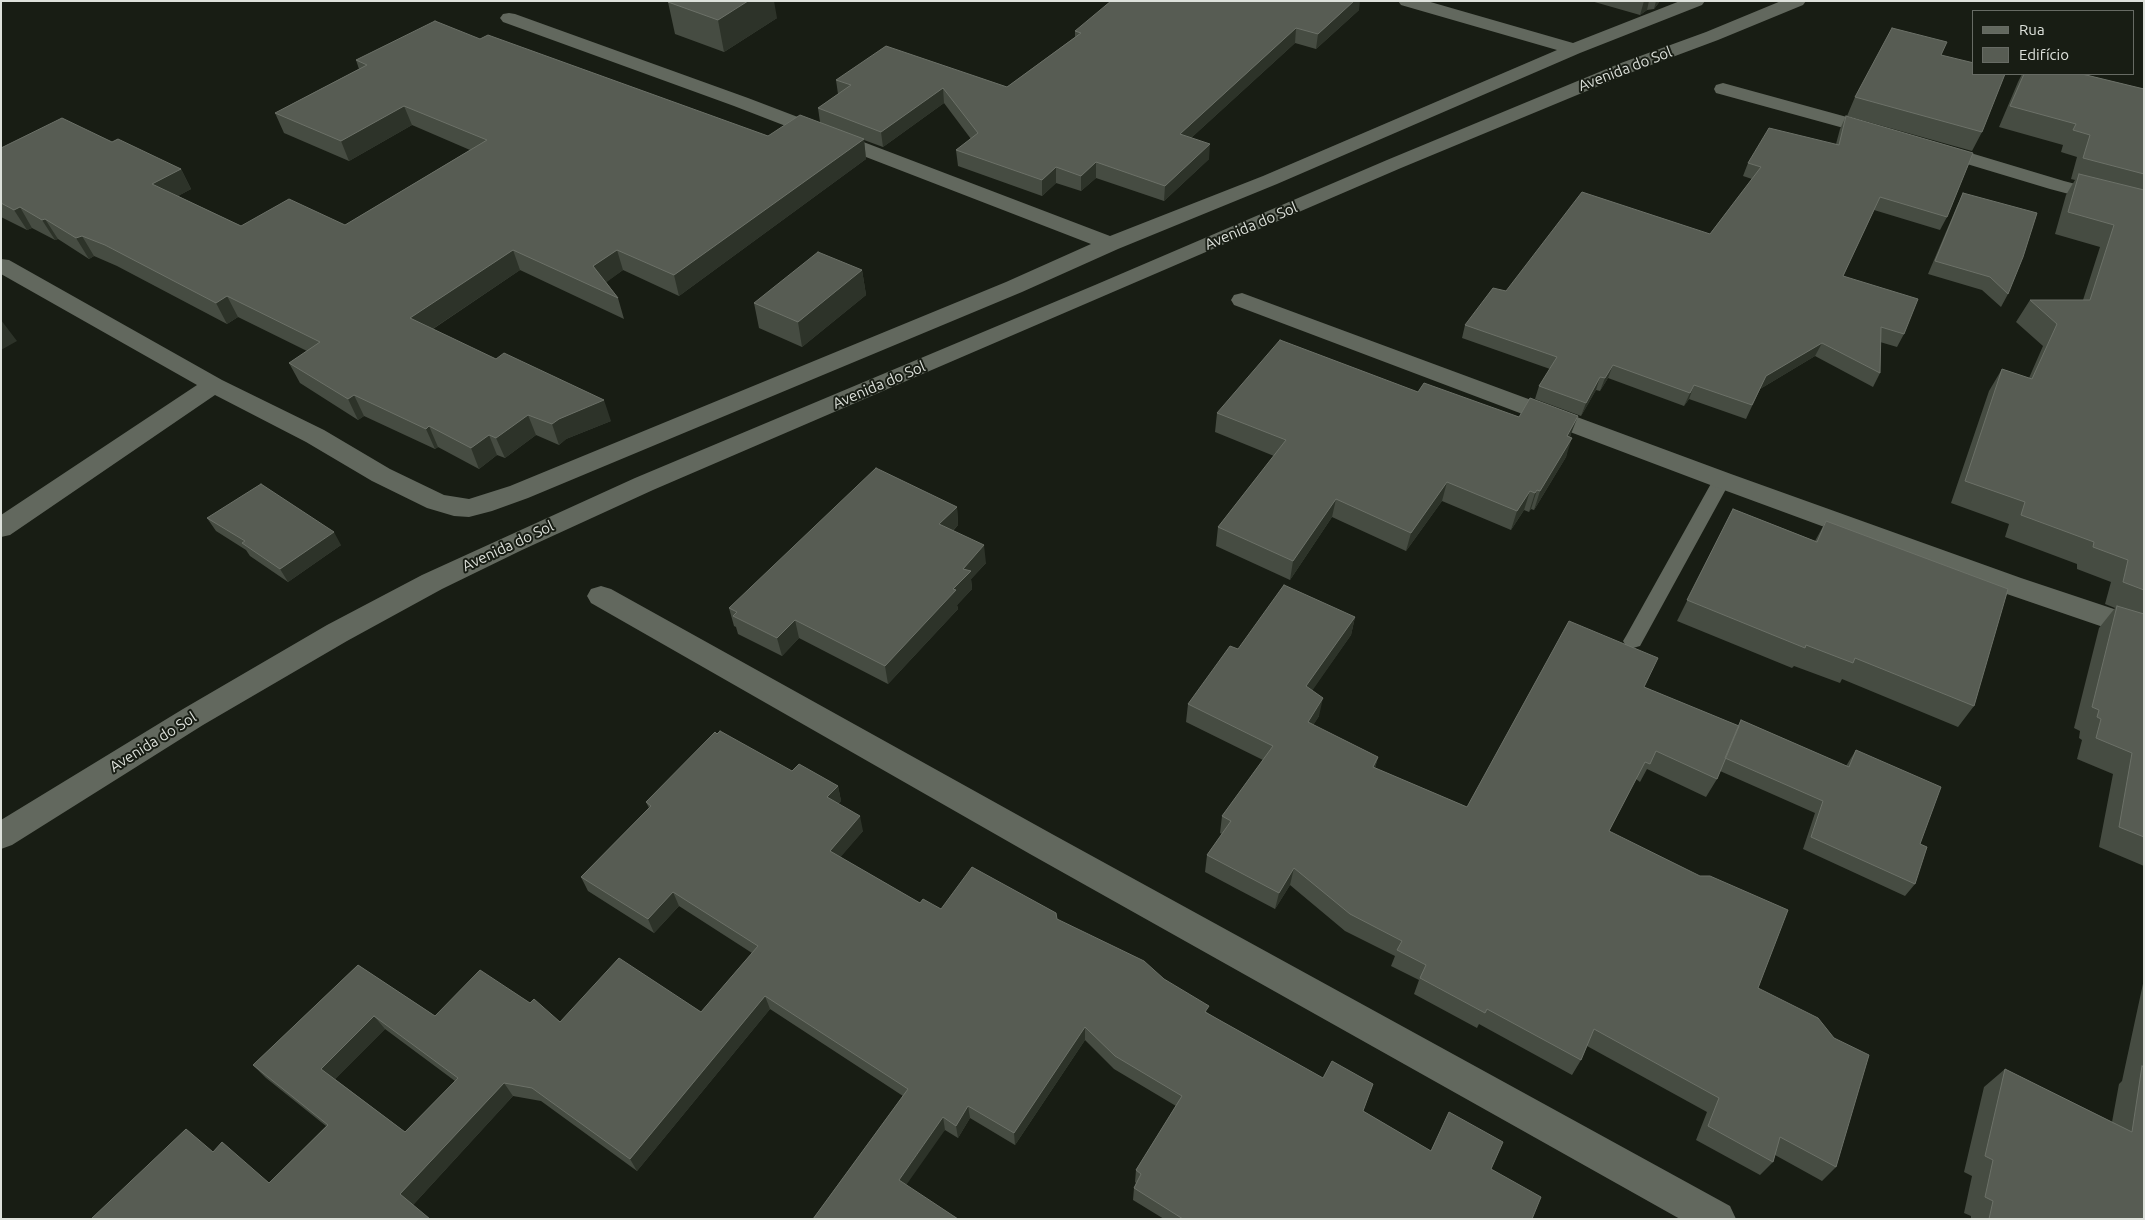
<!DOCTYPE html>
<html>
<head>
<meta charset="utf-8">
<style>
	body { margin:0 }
	#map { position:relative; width:2145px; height:1220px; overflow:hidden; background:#181d14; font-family:Ubuntu,sans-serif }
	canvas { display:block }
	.frame { position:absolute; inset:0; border:2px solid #dde1db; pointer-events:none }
	.legend { position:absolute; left:1972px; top:10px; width:162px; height:65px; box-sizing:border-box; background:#181d14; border:1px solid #676b64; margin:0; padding:6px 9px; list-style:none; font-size:15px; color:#dde1db }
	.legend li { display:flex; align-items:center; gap:10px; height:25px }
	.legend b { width:25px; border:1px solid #676b64 }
</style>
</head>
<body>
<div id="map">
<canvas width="2145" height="1220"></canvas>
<div class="frame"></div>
<ul class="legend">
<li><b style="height:6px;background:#62685e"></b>Rua</li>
<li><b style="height:14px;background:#575c53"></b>Edifício</li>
</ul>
</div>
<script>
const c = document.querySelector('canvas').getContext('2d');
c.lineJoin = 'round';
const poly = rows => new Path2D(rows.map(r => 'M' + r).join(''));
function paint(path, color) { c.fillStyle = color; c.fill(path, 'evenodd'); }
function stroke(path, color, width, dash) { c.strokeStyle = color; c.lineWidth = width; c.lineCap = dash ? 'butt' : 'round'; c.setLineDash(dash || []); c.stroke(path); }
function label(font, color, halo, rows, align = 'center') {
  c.font = font + ' Ubuntu,sans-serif'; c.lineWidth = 4; c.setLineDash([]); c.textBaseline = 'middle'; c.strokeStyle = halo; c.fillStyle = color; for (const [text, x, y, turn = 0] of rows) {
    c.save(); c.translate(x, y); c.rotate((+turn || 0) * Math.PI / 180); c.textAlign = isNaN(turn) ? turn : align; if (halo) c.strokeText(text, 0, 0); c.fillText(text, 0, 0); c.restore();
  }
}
paint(poly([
	[1722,474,1728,476,1731,480,1640,646,1633,648,1626,646,1623,641,1626,636,1713,480,1716,476,1722,474]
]), '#62685e');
paint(poly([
	[1398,1,1427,1,1573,43,1680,1,1705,1,1702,5,1580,53,1277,184,1118,249,1022,292,528,498,492,511,469,517,454,516,427,508,372,481,306,442,215,395,10,535,1,537,1,515,197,385,1,274,1,259,9,260,222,380,324,430,390,469,444,495,469,499,510,486,1006,282,1091,244,734,106,503,22,500,18,503,14,509,13,515,14,748,98,1110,236,1263,176,1557,50,1401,5,1398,1],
	[1723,83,1887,128,1890,132,1887,136,1880,138,1716,93,1714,89,1716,85,1723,83],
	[1934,142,2064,181,2144,202,2144,214,2050,189,1927,152,1924,148,1927,144,1934,142],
	[1242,293,1731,474,2021,578,2144,619,2144,641,2001,592,1713,486,1234,305,1231,300,1234,295,1242,293],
	[601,586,611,589,1052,834,1730,1206,1736,1219,1680,1219,1030,854,591,603,587,596,591,589,601,586]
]), '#62685e');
paint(poly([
	[1781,1,1806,1,1803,5,1718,40,1635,71,1401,168,653,490,522,550,442,589,347,641,203,725,12,845,1,849,1,820,183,709,327,625,422,575,635,478,1095,285,1387,160,1621,63,1706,32,1781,1]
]), '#62685e');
paint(poly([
	[1591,1,1660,1,1654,9,1647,10,1640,15],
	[668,2,777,18,724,52,675,34],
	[1359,10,1316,49,1295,43,1191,138,1209,159,1164,201,1096,178,1081,191,1056,183,1042,196,958,166,956,150,971,139,944,103,883,147,864,140,866,159,679,296,623,270,606,282,618,298,624,319,520,270,433,329,611,421,566,439,559,445,536,435,505,458,497,455,479,469,438,447,435,449,364,416,358,420,300,383,289,363,307,351,238,317,227,324,117,266,94,256,89,259,58,239,55,240,32,228,27,230,1,217,1,148,112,142,181,169,191,189,178,196,241,226,345,225,470,150,412,125,349,161,284,133,275,113,359,69,356,60,480,39,768,136,820,122,818,108,838,94,836,80,1007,87,1075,37,1075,31],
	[1941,55,1982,132,1972,151,1847,116,1855,97],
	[2022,74,2082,74,2144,89,2144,866,2099,847,2113,774,2077,759,2082,740,2079,738,2080,731,2074,728,2099,628,2115,608,2105,604,2111,582,2077,569,2077,564,2005,537,2009,524,1951,503,1989,391,2002,369,2029,378,2043,346,2016,322,2030,300,2083,300,2100,247,2055,234,2066,195,2075,180,2071,179,2077,157,2061,152,2063,145,1999,127,2018,82],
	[1846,116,1947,217,1940,230,1874,210,1843,276,1904,334,1897,347,1880,342,1880,373,1873,387,1815,356,1760,389,1746,419,1689,399,1684,406,1608,378,1600,391,1596,390,1581,416,1535,399,1539,386,1550,369,1462,338,1465,325,1506,291,1710,234,1752,179,1743,176,1748,163,1836,144,1840,129],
	[1963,193,2008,294,2001,307,1982,290,1928,274,1957,206],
	[862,270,866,295,802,347,759,328,754,303],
	[1418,392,1519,417,1571,434,1570,437,1566,457,1534,510,1531,509,1529,512,1524,510,1511,530,1442,501,1406,551,1332,517,1290,580,1216,546,1218,527,1274,456,1215,432,1217,413],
	[957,507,958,525,953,531,986,563,971,579,972,589,957,605,958,609,888,684,799,638,782,656,738,634,736,627,734,626,729,608],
	[1733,509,1815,541,1826,521,1974,706,1958,727,1842,679,1840,683,1794,666,1792,668,1677,621],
	[207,518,341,545,288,582,250,556,246,550,216,531],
	[1355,617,1351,635,1312,690,1319,716,1313,725,1378,757,1375,768,1467,807,1644,687,1738,726,1741,720,1846,766,1856,750,1920,844,1915,884,1905,896,1803,849,1815,813,1720,771,1717,779,1706,797,1647,769,1640,782,1636,779,1609,831,1758,988,1836,1167,1822,1181,1775,1155,1773,1162,1760,1175,1696,1140,1707,1112,1587,1046,1581,1060,1572,1075,1479,1024,1477,1028,1414,994,1419,980,1391,966,1395,956,1345,931,1290,885,1275,909,1205,872,1207,855,1222,834,1220,833,1222,816,1263,760,1186,722,1188,704,1238,649],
	[792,771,838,786,841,801,838,804,863,831,840,857,920,903,941,909,1057,919,1164,979,1208,1013,1363,1111,1430,1151,1491,1169,1532,1219,1164,1219,1133,1200,1134,1188,1136,1183,1135,1182,1136,1170,1176,1106,1114,1069,1085,1040,1015,1145,970,1118,958,1138,945,1130,813,1219,903,1096,770,1009,637,1171,541,1101,513,1096,413,1205,91,1219,213,1152,269,1183,326,1126,266,1078,253,1065,358,965,435,1016,530,1003,560,1022,701,1012,752,953,679,906,654,933,588,891,581,877,649,808,646,802],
	[385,1029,455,1081,405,1132,335,1079],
	[2144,979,2144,1219,1971,1219,1971,1216,1964,1213,1972,1176,1964,1172,1984,1087,2005,1069,2112,1122,2119,1084,2122,1081]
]), '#464c42');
paint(poly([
	[748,1,774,1,777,18,724,52,718,20],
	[1354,1,1360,1,1359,10,1316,49,1318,34],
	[1644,1,1649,1,1647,10,1640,15],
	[1656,1,1660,1,1654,9],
	[1296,28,1295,43,1179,149,1180,134],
	[943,88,944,103,883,147,881,132],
	[404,106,412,125,349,161,341,141],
	[864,139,866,159,679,296,674,275],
	[1210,144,1209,159,1164,201,1165,186],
	[1096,162,1096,178,1081,191,1081,176],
	[1056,167,1056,183,1042,196,1042,180],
	[181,169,191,189,163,204,152,184],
	[20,207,32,228,27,230,14,210],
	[45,219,58,239,55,240,42,220],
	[82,236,94,256,89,259,76,238],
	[513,250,520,270,419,338,410,318],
	[617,250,623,270,600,287,593,266],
	[862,270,866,295,802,347,798,322],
	[227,296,238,317,227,324,216,303],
	[1,320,17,341,1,350],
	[1822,343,1815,356,1760,389,1746,419,1766,376],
	[1613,365,1608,378,1600,391,1605,378],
	[1600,377,1596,390,1581,416,1586,403],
	[1694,385,1689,399,1684,406,1690,393],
	[354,395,364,416,358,420,348,399],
	[604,400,611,421,566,439,559,445,552,424,559,419],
	[528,415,536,435,505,458,496,438],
	[1578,416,1571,434,1560,455,1567,436],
	[429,426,438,447,435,449,426,429],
	[489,435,497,455,479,469,471,448],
	[1572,438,1566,457,1534,510,1540,491],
	[1447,482,1442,501,1406,551,1411,533],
	[1537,490,1531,509,1529,512,1535,493],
	[1530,491,1524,510,1511,530,1517,511],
	[1336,499,1332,517,1290,580,1293,561],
	[957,507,958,525,941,543,939,524],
	[334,532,341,545,288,582,280,569],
	[984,545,986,563,971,579,972,589,957,605,958,609,888,684,885,666,953,589,963,569],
	[1355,617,1351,635,1303,704,1306,686],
	[795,620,799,638,782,656,777,638],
	[1323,698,1319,716,1304,740,1308,722],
	[1378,757,1373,775,1373,767],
	[838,786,841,801,831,812,827,797],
	[860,816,863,831,833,866,830,851],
	[1294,868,1290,885,1275,909,1279,893],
	[673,892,679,906,654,933,648,919],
	[765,996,770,1009,637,1171,630,1159],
	[374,1016,385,1029,333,1081,321,1069],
	[1085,1027,1085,1040,1015,1145,1014,1133],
	[504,1083,513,1096,412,1206,400,1194],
	[968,1106,970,1118,958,1138,956,1126],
	[943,1117,945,1130,902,1191,899,1180]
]), '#2d3329');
const building = poly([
	[670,1,748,1,718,20,668,2,670,1],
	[1111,1,1354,1,1318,34,1296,28,1180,134,1210,144,1165,186,1096,162,1081,176,1056,167,1042,180,956,150,978,133,943,88,881,132,818,108,851,85,836,80,886,46,1007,87,1081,33,1075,31,1111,1],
	[435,21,480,39,488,35,768,136,800,115,864,139,674,275,617,250,593,266,618,298,513,250,410,318,496,359,504,353,604,400,559,419,552,424,528,415,496,438,489,435,471,448,429,426,426,429,354,395,348,399,289,363,320,342,227,296,216,303,105,245,82,236,76,238,45,219,42,220,20,207,14,210,1,203,1,148,62,118,112,142,118,139,181,169,152,184,241,226,289,199,345,225,487,140,404,106,341,141,275,113,367,65,356,60,435,21],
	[1892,28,1947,42,1941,55,1974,63,1974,74,2005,74,1982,132,1855,97,1892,28],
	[2024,74,2082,74,2144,89,2144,174,2083,158,2090,135,2073,130,2076,124,2010,106,2024,74],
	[1846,116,1973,153,1947,217,1880,197,1843,276,1918,299,1904,334,1881,327,1880,373,1822,343,1766,376,1752,405,1694,385,1690,393,1613,365,1605,378,1600,377,1586,403,1539,386,1557,357,1465,325,1493,288,1506,291,1582,192,1710,234,1761,167,1748,163,1769,128,1839,145,1846,116],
	[2079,174,2144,190,2144,590,2123,582,2128,560,2093,547,2094,542,2021,515,2025,502,1965,481,2002,369,2032,379,2057,324,2030,300,2090,300,2114,225,2068,212,2079,174],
	[1963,193,2037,213,2023,257,2008,294,1990,277,1935,261,1963,193],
	[818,252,862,270,798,322,754,303,818,252],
	[1280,340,1418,392,1424,383,1519,417,1530,398,1578,416,1567,436,1572,438,1540,491,1537,490,1535,493,1530,491,1517,511,1447,482,1411,533,1336,499,1293,561,1218,527,1286,440,1217,413,1280,340],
	[876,468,957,507,939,524,984,545,963,569,971,571,953,589,956,590,885,666,795,620,777,638,733,616,737,612,729,608,876,468],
	[261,484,334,532,280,569,242,543,245,541,207,518,261,484],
	[1733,509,1817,542,1826,521,2008,589,1974,706,1855,658,1853,663,1806,645,1805,648,1687,600,1733,509],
	[1284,585,1355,617,1306,686,1323,698,1308,722,1378,757,1373,767,1467,807,1569,621,1658,658,1644,687,1739,726,1717,779,1656,751,1650,764,1645,762,1609,831,1700,876,1710,876,1788,910,1758,988,1818,1018,1834,1038,1869,1055,1836,1167,1780,1137,1773,1162,1708,1126,1719,1098,1594,1029,1581,1060,1487,1009,1485,1013,1420,978,1426,965,1397,950,1402,941,1350,914,1294,868,1279,893,1207,855,1231,821,1222,816,1273,746,1188,704,1230,646,1238,649,1284,585],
	[2117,606,2144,614,2144,837,2119,827,2132,753,2096,738,2101,719,2097,717,2099,710,2092,707,2117,606],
	[1741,720,1849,767,1856,750,1941,787,1920,844,1927,847,1915,884,1811,837,1823,801,1725,758,1741,720],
	[720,731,792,771,799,764,838,786,827,797,860,816,830,851,920,903,923,899,941,909,972,867,1056,913,1057,919,1144,961,1164,979,1209,1006,1205,1012,1323,1078,1332,1061,1373,1084,1363,1111,1431,1151,1449,1112,1503,1142,1491,1169,1541,1197,1532,1219,1183,1219,1134,1188,1141,1174,1136,1170,1182,1096,1115,1056,1085,1027,1014,1133,968,1106,956,1126,943,1117,899,1180,958,1219,813,1219,908,1089,765,996,630,1159,532,1088,504,1083,400,1194,430,1219,91,1219,186,1129,213,1152,222,1142,269,1183,328,1125,253,1065,358,965,435,1016,480,970,530,1003,534,999,560,1022,619,958,701,1012,758,946,673,892,648,919,581,877,651,806,646,802,715,732,717,734,720,731],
	[374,1016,458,1078,405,1132,321,1069,374,1016],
	[2142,1066,2144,1067,2144,1219,1989,1219,1993,1201,1985,1197,1993,1160,1985,1156,2005,1069,2132,1132,2142,1066]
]);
paint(building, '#575c53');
stroke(building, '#6c7168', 1);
label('15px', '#dde1db', '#181d14', [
	["Avenida do Sol",1625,69,-21],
	["Avenida do Sol",1251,226,-23],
	["Avenida do Sol",879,385,-23],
	["Avenida do Sol",508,546,-25],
	["Avenida do Sol",153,742,-32]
]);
</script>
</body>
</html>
